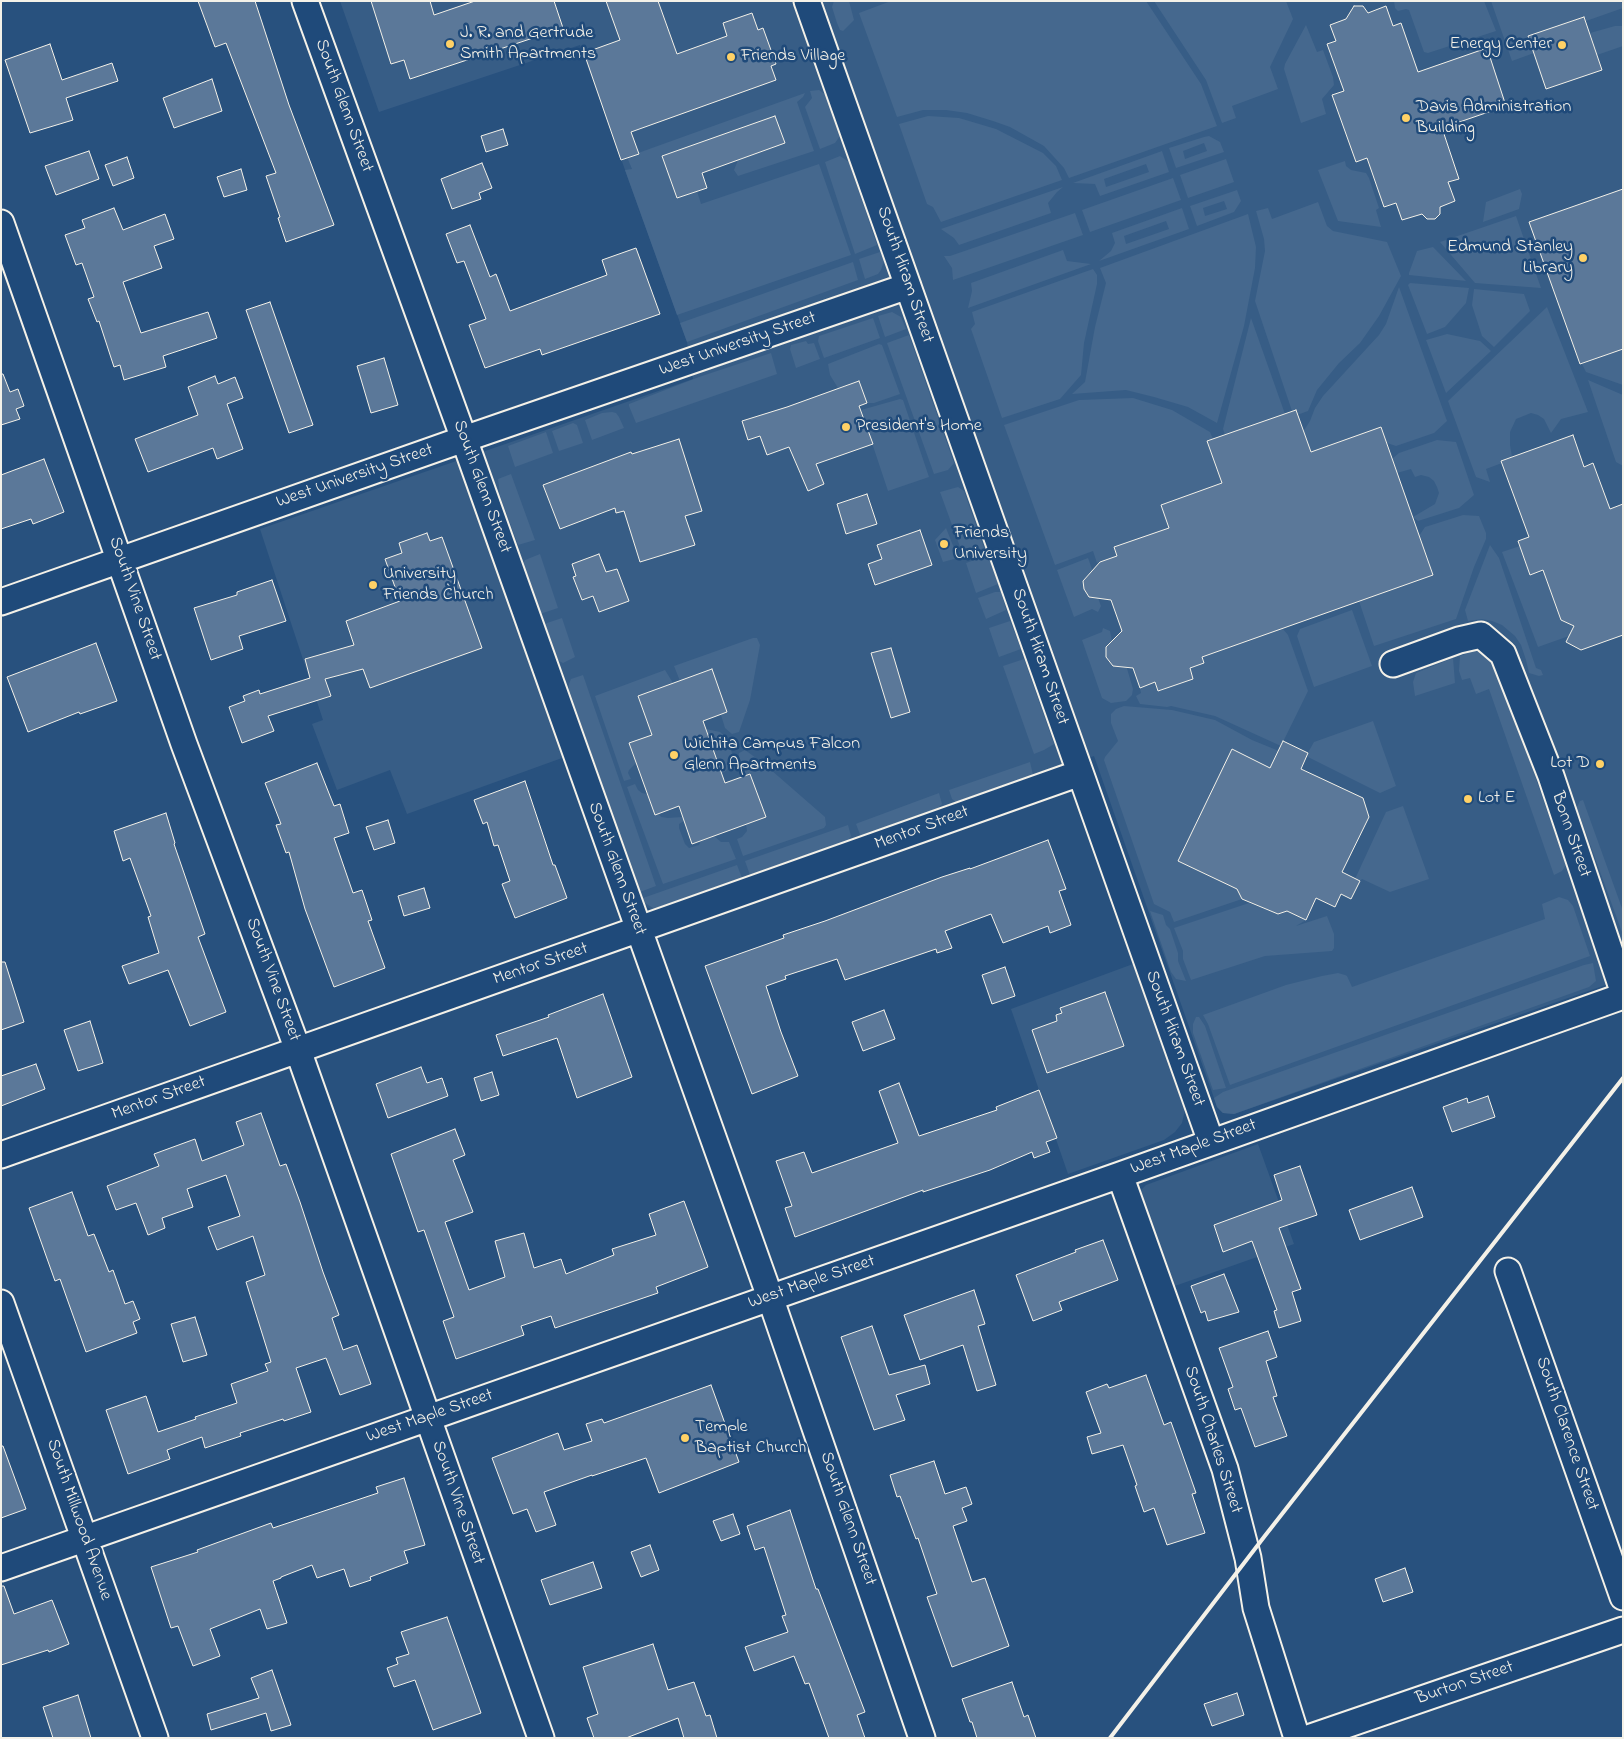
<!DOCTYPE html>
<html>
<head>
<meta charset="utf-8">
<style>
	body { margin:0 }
	#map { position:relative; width:1624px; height:1739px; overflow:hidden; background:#28517e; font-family:"Indie Flower",sans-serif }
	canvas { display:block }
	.frame { position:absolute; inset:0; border:2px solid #f4f1e8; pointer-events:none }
</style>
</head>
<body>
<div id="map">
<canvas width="1624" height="1739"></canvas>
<div class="frame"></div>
</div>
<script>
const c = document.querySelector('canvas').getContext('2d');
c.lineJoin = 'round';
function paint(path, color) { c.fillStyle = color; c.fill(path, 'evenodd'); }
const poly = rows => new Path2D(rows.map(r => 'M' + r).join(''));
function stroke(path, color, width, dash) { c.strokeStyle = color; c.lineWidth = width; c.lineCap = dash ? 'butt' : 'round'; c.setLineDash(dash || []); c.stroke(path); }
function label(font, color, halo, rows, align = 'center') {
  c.font = font + ' "Indie Flower",sans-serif'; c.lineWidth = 5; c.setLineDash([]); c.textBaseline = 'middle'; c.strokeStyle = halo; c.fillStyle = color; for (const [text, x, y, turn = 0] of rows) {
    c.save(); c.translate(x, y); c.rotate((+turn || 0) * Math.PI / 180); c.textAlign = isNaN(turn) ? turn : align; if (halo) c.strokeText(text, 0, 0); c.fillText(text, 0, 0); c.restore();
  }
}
paint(poly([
	[340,1,1623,1,1623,979,1234,1114,1223,1113,1217,1107,1214,1098,1094,756,663,909,652,910,642,904,589,751,562,758,407,814,390,770,337,790,312,724,323,720,260,529,693,379,687,342,580,45,379,112],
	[1133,964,1185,1110,1182,1123,1175,1132,1164,1140,1068,1174,1011,1009],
	[1258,1144,1294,1244,1172,1287,1139,1197,1140,1191,1146,1185]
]), '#375d86');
paint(poly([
	[834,1,849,1,854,20,843,31,840,30,837,23,832,7],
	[891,1,1146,1,1201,84,1217,126,1069,178,1064,168,1044,146,1010,127,993,121,967,113,946,110,923,110,897,117,859,13],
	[1154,1,1286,1,1293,19,1270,67,1278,89,1232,106,1236,118,1222,123,1206,80],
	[1394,1,1484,1,1496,31,1428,53,1424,52,1409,10,1406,9,1398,11,1395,8],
	[1491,1,1620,1,1623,4,1623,8,1586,21,1584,17,1528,36,1534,53,1512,61],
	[1306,25,1317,52,1323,50,1333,77,1334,85,1322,99,1326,114,1301,123,1284,69,1285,64],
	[1615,26,1623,26,1623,46,1597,55,1590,33],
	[819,90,826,95,840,136,835,143,820,149,805,107,812,98,810,91],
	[805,93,803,97,797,102,814,151,738,176,734,170,738,160,785,143,775,116,662,156,677,198,697,191,701,204,819,164,851,255,677,315,625,170,632,169,627,157],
	[928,116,959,118,996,129,1043,153,1056,166,1062,180,941,222,933,207,927,204,899,124],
	[1209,136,1220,142,1224,152,1176,168,1169,148,1204,137],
	[1204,143,1207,151,1185,159,1183,151],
	[1162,151,1169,172,1100,196,1095,184,1073,183],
	[1146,164,1149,172,1106,187,1104,179],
	[840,156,849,162,877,245,855,254,825,162],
	[1226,159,1234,182,1188,198,1180,175],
	[1345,161,1346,166,1351,170,1366,173,1369,178,1379,208,1376,210,1381,227,1338,221,1318,170],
	[1173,178,1181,200,1090,232,1082,210],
	[1063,187,1057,192,1048,203,1051,213,959,245,954,238,941,229],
	[1520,189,1522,194,1519,209,1483,222,1486,202],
	[1237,190,1241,201,1234,212,1197,226,1190,206],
	[1224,201,1227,209,1205,216,1203,208],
	[1318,202,1327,226,1333,231,1387,242,1401,276,1379,316,1360,343,1339,363,1317,390,1308,411,1297,415,1296,410,1292,411,1255,301,1265,251,1264,239,1256,211,1268,208,1272,219],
	[1182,208,1189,229,1099,261,1111,251,1115,243,1112,233],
	[1166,221,1169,229,1126,244,1124,236],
	[1075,213,1083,235,953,280,952,268,944,256,950,256],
	[1248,214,1256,247,1255,268,1244,326,1217,423,1188,407,1154,397,1126,390,1072,394,1085,382,1095,327,1106,283,1100,268],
	[1516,216,1541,288,1475,283,1440,242],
	[1433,247,1466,281,1409,275,1409,273,1417,251],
	[1063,250,1067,261,1091,264,968,308,972,291,971,283],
	[880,252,884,261,881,270,878,274,865,279,859,259],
	[853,262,858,280,687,342,680,323],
	[1093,269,1097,275,1097,284,1084,343,1081,375,1060,399,1002,418,971,329,975,324,972,312],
	[1410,283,1469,288,1466,303,1445,327,1427,334,1408,285],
	[1399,287,1447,421,1434,433,1396,446,1387,443,1381,427,1311,453,1303,432,1310,421,1315,408,1323,396,1379,335,1386,324],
	[1474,289,1524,294,1530,311,1494,347,1482,336,1472,305],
	[1547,307,1588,412,1561,419,1551,433,1544,419,1538,415,1531,413,1516,419,1510,432,1510,445,1512,457,1502,463,1486,469,1490,482,1476,477,1448,401],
	[892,312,901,317,906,329,885,337,878,316],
	[873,318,880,338,824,358,818,341,819,336],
	[1251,318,1285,414,1225,435,1223,429],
	[1447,334,1480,341,1491,351,1446,393,1426,340],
	[909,335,954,463,948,470,934,474,887,343],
	[806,341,808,344,814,343,820,359,796,368,790,349,791,345],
	[879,344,882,345,900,394,874,403,867,403,859,381,838,388,830,375,828,364],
	[1623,349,1623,385,1586,372,1582,364],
	[771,353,777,374,636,423,629,406,629,404,699,377],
	[1588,380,1623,395,1623,466,1616,462],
	[1133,398,1172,410,1210,432,1213,439,1207,441,1222,483,1161,505,1171,535,1140,538,1114,547,1117,556,1097,563,1093,551,1055,565,1004,425,1079,400],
	[900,399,903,400,929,477,888,491,861,410],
	[612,412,616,413,619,417,624,428,592,440,585,420,602,413],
	[573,423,577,425,583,443,559,451,552,431],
	[546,432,553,453,515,467,508,446],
	[1437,440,1456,442,1474,495,1459,508,1418,521,1413,517,1435,504,1439,493,1437,487,1434,481,1429,477,1421,475,1415,477,1411,469,1397,473,1392,459,1399,453],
	[511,474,535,540,518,545,500,496,498,479],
	[958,487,964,491,984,548,963,555,940,492],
	[1463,515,1479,516,1486,533,1486,539,1474,567,1456,619,1374,646,1359,601,1433,575,1419,536,1425,527],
	[946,528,958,558,943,562,935,540],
	[1490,545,1499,558,1536,668,1541,670,1543,675,1539,676,1529,673,1526,660,1521,645,1515,636,1502,625,1492,621,1482,619,1468,621,1465,610],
	[1520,546,1530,575,1544,572,1561,620,1574,626,1569,636,1538,647,1502,552],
	[540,554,558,608,540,614,523,564,525,560],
	[986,556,989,556,998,584,976,593,966,563],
	[1088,558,1093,572,1089,574,1083,581,1084,589,1089,597,1098,598,1101,606,1098,612,1092,609,1074,617,1057,570],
	[995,592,1001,592,1006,610,986,619,978,598],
	[1352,610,1372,666,1314,687,1297,636,1300,629],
	[562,618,575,657,563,663,559,661,556,656,545,625,547,623],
	[1010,621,1021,649,999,657,989,628],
	[1103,628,1110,631,1112,641,1106,647,1106,657,1113,666,1121,667,1126,665,1133,689,1132,695,1126,701,1111,703,1102,698,1082,640,1102,632],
	[1282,628,1288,635,1308,691,1281,746,1215,716,1171,706,1167,707,1140,704,1136,696,1141,693,1140,688,1155,682,1159,691,1193,679,1190,668,1204,663,1202,657],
	[753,638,757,638,760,645,750,700,739,732,732,734,725,728,721,715,727,712,712,669,680,681,674,666],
	[1479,649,1493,656,1566,865,1562,871,1554,875,1489,689,1476,694,1470,678,1462,680,1459,671,1460,656],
	[1453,658,1455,683,1415,696,1413,682,1416,673],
	[1024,659,1054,744,1044,750,1034,754,1003,666],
	[665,670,673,683,638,696,652,735,629,744,636,763,629,770,628,773,631,779,624,781,595,696],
	[583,675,656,886,640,892,569,690,569,684,571,679],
	[1124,706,1172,710,1215,720,1252,740,1279,751,1270,768,1232,749,1178,861,1237,889,1242,899,1174,922,1170,912,1154,904,1104,760,1105,757,1118,741,1111,723,1111,714,1116,709],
	[1373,721,1396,786,1380,793,1306,756,1314,742],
	[706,729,720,732,728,739,733,757,732,763,726,771,722,773],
	[745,750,763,763,825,817,826,825,824,828,743,856,737,839,742,837,747,831,746,824,766,817,750,774,746,775,738,761,739,753],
	[1030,762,1033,775,956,802,952,799,949,790],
	[635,784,638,790,642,793,647,794,655,815,659,814,661,817,668,818,682,817,684,821,679,824,679,828,685,844,689,848,699,845,701,841,714,836,721,842,729,842,736,859,663,884,627,787],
	[939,793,942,804,938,808,861,837,856,824,858,823],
	[1583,800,1623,911,1623,935,1578,811,1577,807,1580,801],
	[1403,806,1429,879,1390,892,1362,879,1360,881,1355,879,1386,812],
	[848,825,851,836,848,841,750,875,745,861],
	[737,865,742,878,659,907,653,908,645,903,643,898],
	[1559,897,1568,900,1573,906,1590,956,1230,1085,1208,1024,1203,1015,1286,985,1322,976,1338,973,1345,975,1347,976,1352,987,1545,919,1542,904],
	[1249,903,1278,914,1287,911,1306,920,1296,926,1327,916,1334,934,1334,948,1332,951,1265,956,1191,980,1183,959,1183,951,1174,928],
	[1150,911,1163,915,1166,925,1170,929,1178,953,1178,961,1186,981,1176,979,1171,972],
	[1593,963,1596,981,1589,987,1234,1114,1223,1113,1217,1107,1214,1098,1223,1092,1584,965],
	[1196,1017,1199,1017,1205,1026,1226,1088,1213,1090,1193,1033,1193,1024]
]), '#45688e');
const building = poly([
	[198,1,255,1,289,105,334,225,286,242,278,218,280,217,266,176,276,173,226,43,215,47,198,1],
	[371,1,430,1,434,15,475,1,554,1,563,28,410,79,404,60,391,64,371,1],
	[606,1,658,1,677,54,727,36,723,23,752,13,758,30,763,28,776,64,771,66,776,80,631,132,639,154,621,160,584,53,620,40,606,1],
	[1354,6,1363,6,1368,13,1386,6,1393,26,1401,23,1418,72,1487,48,1506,106,1442,128,1459,179,1448,182,1455,201,1440,207,1440,214,1435,219,1427,219,1422,214,1402,220,1396,203,1384,207,1367,158,1356,162,1332,95,1344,91,1327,44,1336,41,1330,25,1346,19,1354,6],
	[1584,17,1602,70,1546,89,1528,36,1584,17],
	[50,44,62,80,112,63,118,81,66,98,73,120,30,133,5,60,50,44],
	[212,79,222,111,174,128,163,98,212,79],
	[775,116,785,143,702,173,707,188,677,198,662,156,775,116],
	[503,129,508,145,486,152,481,136,503,129],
	[89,151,99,179,56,195,45,166,89,151],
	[127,157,134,178,113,186,105,165,127,157],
	[482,163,492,188,479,193,481,199,452,209,441,179,482,163],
	[241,169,247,190,224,197,217,177,241,169],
	[1623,189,1623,349,1580,364,1529,222,1623,189],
	[114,208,123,230,165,214,174,239,154,246,162,268,123,282,141,333,208,312,217,338,163,356,166,367,124,380,120,365,114,367,99,321,97,322,88,299,94,297,82,263,76,265,65,235,85,228,82,220,114,208],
	[470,225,490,277,496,274,510,311,607,275,602,260,636,248,660,314,542,355,540,349,485,368,469,325,486,319,464,261,457,263,446,234,470,225],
	[270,302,313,425,289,433,246,310,270,302],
	[384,358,398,405,371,413,357,366,384,358],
	[1,374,3,374,10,392,18,389,24,406,16,409,20,419,1,425,1,374],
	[215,376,218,384,235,377,243,398,227,404,243,449,217,459,213,448,148,472,135,439,198,415,188,387,215,376],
	[859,381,867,403,859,406,873,444,816,464,824,484,808,491,789,447,767,455,760,436,748,440,742,421,787,407,859,381],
	[1296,410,1311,452,1381,427,1433,575,1202,657,1204,663,1190,668,1193,679,1158,691,1155,682,1140,688,1133,668,1113,666,1106,657,1106,647,1122,631,1111,600,1089,597,1084,589,1083,581,1100,562,1117,556,1114,547,1169,528,1161,505,1222,483,1207,441,1296,410],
	[1573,435,1584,467,1593,463,1610,509,1623,504,1623,635,1581,650,1566,642,1574,626,1561,620,1543,570,1530,575,1518,541,1529,537,1501,461,1573,435],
	[679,439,702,511,685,516,695,545,640,562,624,511,616,513,615,508,560,529,543,485,631,452,632,454,679,439],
	[44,459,64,512,33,524,31,519,1,529,1,475,44,459],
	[867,494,877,524,846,534,837,504,867,494],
	[920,530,932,565,875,585,868,564,882,559,877,545,920,530],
	[427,533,430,541,442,537,482,648,370,688,363,669,325,679,331,696,268,716,274,731,242,743,229,707,245,701,243,696,259,690,260,694,310,678,305,659,354,645,346,621,400,601,385,559,402,553,399,543,427,533],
	[599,554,606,572,617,569,629,601,599,612,593,596,582,600,573,577,576,576,572,564,599,554],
	[272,580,286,621,239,636,243,649,211,660,194,608,237,595,237,592,272,580],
	[96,643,117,701,80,714,79,712,28,732,7,677,96,643],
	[891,648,910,712,891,718,871,653,891,648],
	[712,669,727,712,703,721,725,783,750,774,766,817,692,844,679,806,655,815,629,743,652,735,638,696,712,669],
	[1283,741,1308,753,1301,769,1363,798,1369,817,1342,872,1360,881,1351,899,1341,894,1335,907,1316,898,1306,920,1287,911,1278,914,1242,899,1237,889,1178,861,1232,749,1270,768,1283,741],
	[317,763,334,806,340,804,349,833,334,838,353,893,362,890,372,920,368,921,385,968,334,987,305,909,289,852,286,853,276,825,281,824,265,783,317,763],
	[525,781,553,865,555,865,567,898,515,918,502,884,510,881,498,845,494,846,487,822,483,824,474,800,525,781],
	[166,813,175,843,174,844,205,934,198,937,226,1012,190,1026,168,970,129,984,122,966,159,953,148,917,151,916,130,858,123,861,114,831,166,813],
	[388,820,395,843,374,850,366,827,388,820],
	[1048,840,1066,889,1059,891,1071,925,1050,933,1048,926,1003,943,991,914,945,931,952,948,937,953,936,949,845,980,837,959,785,976,786,979,766,986,781,1032,798,1076,752,1094,705,966,784,938,783,935,825,921,942,877,970,868,970,869,1048,840],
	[424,888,430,908,404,916,398,896,424,888],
	[1,962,5,962,24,1022,1,1030,1,962],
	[1005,967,1015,996,992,1004,982,975,1005,967],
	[1105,992,1124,1046,1047,1073,1032,1030,1057,1021,1056,1015,1062,1013,1060,1008,1105,992],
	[603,994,632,1077,577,1098,557,1038,503,1056,496,1035,549,1017,548,1015,603,994],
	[884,1010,895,1039,863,1051,852,1022,884,1010],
	[90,1021,103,1063,78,1071,64,1030,90,1021],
	[36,1064,45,1089,1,1106,1,1076,36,1064],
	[421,1067,427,1083,442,1078,448,1096,388,1118,376,1084,421,1067],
	[492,1072,499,1095,481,1101,474,1078,492,1072],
	[899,1083,919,1136,997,1110,996,1107,1039,1090,1057,1138,1046,1142,1050,1152,1034,1158,1032,1152,990,1170,923,1192,923,1190,795,1237,785,1208,792,1206,776,1161,804,1152,812,1173,898,1143,879,1091,899,1083],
	[1488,1096,1495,1117,1452,1132,1443,1107,1467,1098,1468,1103,1488,1096],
	[261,1113,280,1166,286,1164,300,1202,323,1272,339,1315,332,1318,343,1350,357,1345,371,1384,340,1395,326,1358,296,1368,311,1412,284,1421,283,1419,240,1433,241,1436,205,1448,202,1437,167,1450,170,1459,128,1474,106,1410,146,1396,158,1432,196,1419,195,1417,237,1403,231,1384,268,1371,265,1364,271,1362,246,1282,265,1275,253,1236,217,1250,208,1227,240,1216,226,1175,187,1189,193,1207,162,1218,165,1228,148,1235,136,1203,116,1210,107,1186,159,1166,154,1154,195,1139,202,1161,244,1145,236,1122,261,1113],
	[455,1129,465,1155,453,1160,473,1212,445,1222,469,1290,505,1277,495,1241,524,1233,534,1268,561,1259,566,1274,614,1255,612,1249,656,1235,649,1214,684,1201,708,1267,656,1287,658,1293,555,1328,551,1316,521,1326,524,1335,456,1359,443,1321,454,1317,424,1230,418,1232,391,1154,455,1129],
	[1300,1166,1317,1215,1279,1228,1301,1289,1292,1292,1301,1321,1279,1328,1274,1311,1277,1310,1252,1241,1223,1252,1214,1225,1282,1200,1274,1175,1300,1166],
	[1412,1187,1423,1217,1360,1240,1349,1210,1412,1187],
	[72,1192,88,1236,94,1234,109,1272,113,1270,125,1304,133,1301,140,1319,133,1322,137,1333,86,1352,60,1279,55,1281,29,1208,72,1192],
	[1103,1240,1118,1280,1059,1302,1062,1310,1033,1321,1016,1275,1076,1252,1075,1250,1103,1240],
	[1224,1274,1239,1312,1208,1321,1205,1311,1201,1313,1191,1286,1224,1274],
	[974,1290,985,1324,978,1326,996,1385,977,1391,963,1345,920,1360,904,1315,974,1290],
	[195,1317,207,1355,183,1362,171,1324,195,1317],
	[872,1326,889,1375,925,1365,930,1384,896,1395,905,1420,874,1430,841,1337,872,1326],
	[1268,1331,1277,1357,1266,1361,1277,1396,1273,1397,1287,1436,1255,1447,1241,1408,1235,1410,1228,1389,1233,1387,1219,1348,1268,1331],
	[1146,1375,1164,1425,1171,1422,1196,1493,1192,1494,1205,1533,1167,1545,1154,1508,1144,1512,1135,1486,1137,1485,1123,1445,1092,1454,1087,1437,1101,1433,1086,1392,1107,1384,1109,1388,1146,1375],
	[711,1385,739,1462,659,1493,646,1458,592,1476,592,1475,544,1492,556,1525,536,1532,527,1509,513,1514,492,1458,558,1433,564,1450,592,1441,586,1424,602,1419,604,1423,711,1385],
	[1,1446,3,1446,26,1509,1,1518,1,1446],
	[934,1461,945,1494,966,1487,972,1504,962,1508,967,1521,953,1526,972,1582,985,1578,1009,1646,952,1667,927,1597,937,1594,918,1538,916,1539,900,1496,897,1497,890,1475,934,1461],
	[404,1478,425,1545,404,1551,408,1563,370,1577,371,1580,350,1587,344,1569,317,1578,312,1565,281,1577,281,1578,273,1581,287,1623,267,1629,260,1609,210,1629,220,1656,193,1666,178,1626,171,1628,151,1567,198,1552,197,1550,271,1523,273,1528,378,1493,376,1487,404,1478],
	[790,1510,816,1589,818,1589,865,1712,857,1715,865,1738,829,1738,809,1683,805,1684,794,1656,754,1671,745,1647,788,1632,782,1616,786,1615,764,1547,755,1550,747,1526,790,1510],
	[733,1514,740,1534,721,1541,713,1521,733,1514],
	[650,1545,659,1570,641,1577,631,1552,650,1545],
	[593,1562,602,1588,550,1605,541,1580,593,1562],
	[1405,1568,1413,1592,1383,1602,1375,1579,1405,1568],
	[1,1586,4,1586,14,1614,52,1600,69,1644,49,1652,48,1650,1,1665,1,1586],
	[447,1617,481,1713,433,1730,415,1680,394,1687,387,1668,398,1664,396,1658,409,1654,401,1632,447,1617],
	[653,1644,668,1690,694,1682,706,1716,710,1715,717,1738,684,1738,678,1718,626,1738,594,1738,587,1718,598,1714,583,1667,653,1644],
	[272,1670,291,1725,271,1731,266,1713,211,1730,207,1714,259,1698,251,1678,272,1670],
	[1012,1682,1024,1717,1028,1715,1036,1738,977,1738,972,1722,970,1722,962,1699,1012,1682],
	[1237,1693,1244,1715,1212,1726,1204,1704,1237,1693],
	[78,1695,91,1738,53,1738,43,1707,78,1695]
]);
paint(building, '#5b7899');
stroke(building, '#f4f1e8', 1);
const minor = poly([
	[305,1,464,439,770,1297,922,1738],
	[807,1,1211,1142],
	[1,223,184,744,298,1050,541,1738],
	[1,602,464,439,908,286],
	[1393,664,1459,640,1481,635,1503,654,1551,776,1623,991],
	[1,1155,1080,773],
	[1120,1175,1225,1469,1248,1558,1256,1608,1297,1738],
	[1508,1271,1623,1597],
	[1,1303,155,1738],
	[1,1568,1120,1175,1623,996],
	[1308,1738,1623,1630]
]);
stroke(minor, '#f4f1e8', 29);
stroke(minor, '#1f4a7a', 25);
stroke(poly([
	[1110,1738,1264,1537,1623,1078]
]), '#f4f1e8', 4);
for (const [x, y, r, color] of [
	[450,44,5,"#ffd166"],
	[1562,45,5,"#ffd166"],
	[731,57,5,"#ffd166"],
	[1406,118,5,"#ffd166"],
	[1583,258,5,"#ffd166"],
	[846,427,5,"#ffd166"],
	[944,544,5,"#ffd166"],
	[373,585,5,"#ffd166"],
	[674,755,5,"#ffd166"],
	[1600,764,5,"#ffd166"],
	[1468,799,5,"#ffd166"],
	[685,1438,5,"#ffd166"]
]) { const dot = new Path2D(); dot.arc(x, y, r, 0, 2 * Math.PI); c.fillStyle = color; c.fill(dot); stroke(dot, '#1f4a7a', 2); }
label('18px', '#f4f1e8', '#1f4a7a', [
	["J. R. and Gertrude",460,34],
	["Smith Apartments",460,55],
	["Energy Center",1552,45,"right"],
	["Friends Village",741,57],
	["Davis Administration",1416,108],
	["Building",1416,129],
	["Edmund Stanley",1573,248,"right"],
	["Library",1573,269,"right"],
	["President's Home",856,427],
	["Friends",954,534],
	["University",954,555],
	["University",383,575],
	["Friends Church",383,596],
	["Wichita Campus Falcon",684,745],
	["Glenn Apartments",684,766],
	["Lot D",1590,764,"right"],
	["Lot E",1478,799],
	["Temple",695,1428],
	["Baptist Church",695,1449]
], 'left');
label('18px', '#f4f1e8', '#1f4a7a', [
	["South Glenn Street",343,106,70],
	["South Hiram Street",904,275,71],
	["West University Street",738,345,-19],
	["West University Street",355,477,-19],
	["South Glenn Street",481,487,70],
	["South Vine Street",134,599,71],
	["South Hiram Street",1039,657,71],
	["Mentor Street",922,829,-20],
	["Bonn Street",1570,835,71],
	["South Glenn Street",616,869,70],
	["Mentor Street",541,965,-19],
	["South Vine Street",272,980,70],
	["South Hiram Street",1174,1039,70],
	["Mentor Street",159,1099,-20],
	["West Maple Street",1194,1148,-20],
	["West Maple Street",812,1283,-19],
	["West Maple Street",430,1417,-19],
	["South Clarence Street",1566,1434,71],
	["South Charles Street",1212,1440,72],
	["South Vine Street",457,1503,71],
	["South Glenn Street",847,1519,71],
	["South Millwood Avenue",78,1520,71],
	["Burton Street",1465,1684,-19]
]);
</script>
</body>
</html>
